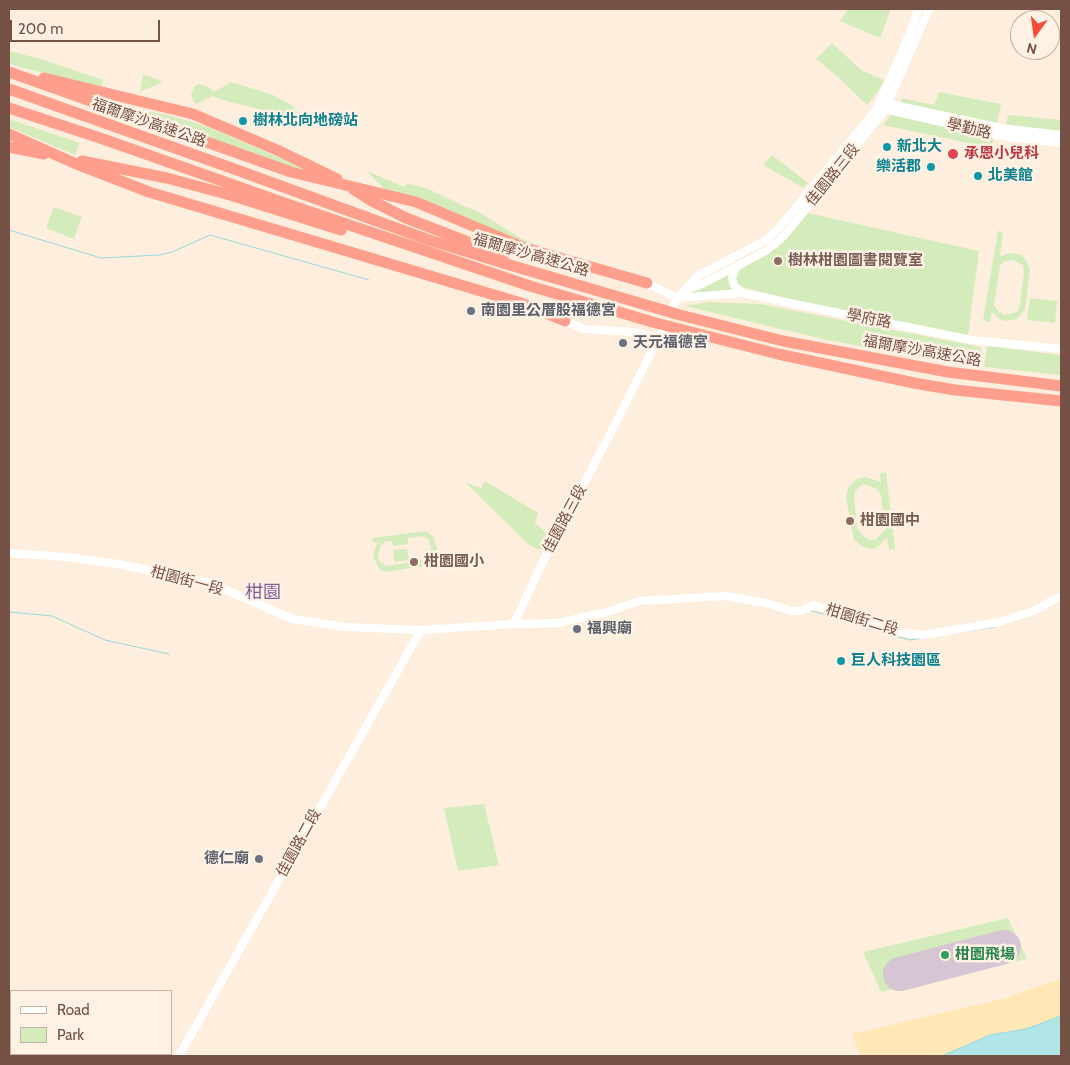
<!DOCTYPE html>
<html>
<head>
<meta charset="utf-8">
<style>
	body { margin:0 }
	#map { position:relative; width:1070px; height:1065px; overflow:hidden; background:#feeedd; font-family:Cabin,sans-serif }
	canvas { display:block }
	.frame { position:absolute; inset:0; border:10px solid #755044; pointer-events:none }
	.legend { position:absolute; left:10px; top:990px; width:162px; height:65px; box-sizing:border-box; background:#fff2e5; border:1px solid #c8b1a5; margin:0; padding:6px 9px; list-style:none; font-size:15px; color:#755044 }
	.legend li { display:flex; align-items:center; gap:10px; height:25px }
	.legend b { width:25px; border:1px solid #c8b1a5 }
	.north { position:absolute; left:1010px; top:10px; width:50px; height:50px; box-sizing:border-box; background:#fff2e5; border:1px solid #c8b1a5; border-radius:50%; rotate:194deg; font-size:14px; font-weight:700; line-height:20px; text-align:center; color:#755044 }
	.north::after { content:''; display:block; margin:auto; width:18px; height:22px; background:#f34c37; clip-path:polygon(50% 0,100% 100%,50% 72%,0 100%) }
	.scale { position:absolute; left:10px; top:20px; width:150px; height:22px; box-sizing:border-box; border:2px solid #755044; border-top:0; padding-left:6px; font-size:15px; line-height:18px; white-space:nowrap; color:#755044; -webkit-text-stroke:4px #fff2e5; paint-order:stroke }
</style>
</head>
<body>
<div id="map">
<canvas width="1070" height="1065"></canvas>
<div class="frame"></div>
<ul class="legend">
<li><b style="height:6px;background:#fff"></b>Road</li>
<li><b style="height:14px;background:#d4ecbb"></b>Park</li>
</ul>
<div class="north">N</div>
<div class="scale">200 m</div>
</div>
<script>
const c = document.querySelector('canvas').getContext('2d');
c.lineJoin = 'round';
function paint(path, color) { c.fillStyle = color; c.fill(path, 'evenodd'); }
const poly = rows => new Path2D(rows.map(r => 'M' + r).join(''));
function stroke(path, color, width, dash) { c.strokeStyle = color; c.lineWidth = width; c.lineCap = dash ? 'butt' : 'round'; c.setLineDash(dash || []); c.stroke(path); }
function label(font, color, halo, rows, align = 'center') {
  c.font = font + ' Cabin,"Noto Sans TC",sans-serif'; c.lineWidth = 5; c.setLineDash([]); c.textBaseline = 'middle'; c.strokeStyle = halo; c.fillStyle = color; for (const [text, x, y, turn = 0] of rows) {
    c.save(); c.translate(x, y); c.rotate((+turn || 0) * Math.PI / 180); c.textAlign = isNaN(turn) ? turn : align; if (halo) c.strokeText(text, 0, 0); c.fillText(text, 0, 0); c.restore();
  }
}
paint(poly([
	[848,9,891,9,880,38,840,21],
	[832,43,861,70,884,80,878,91,867,105,838,77,816,59],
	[9,51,41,59,103,80,102,86,69,80,9,64],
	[143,74,163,82,140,92],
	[231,82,273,95,293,106,298,113,290,117,219,99,213,96,197,104,194,102,191,94,194,87,198,84,207,86,214,92],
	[939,92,1001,104,997,124,901,103,902,98,934,105],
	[124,108,164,114,209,127,310,171,293,167],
	[891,115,990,137,994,139,992,148,883,125],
	[1008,115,1061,120,1061,132,1006,125],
	[9,119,80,143,75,155,9,127],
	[772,155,808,183,803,188,763,165],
	[367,171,404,187,407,183,426,188,480,213,517,236,547,251,384,189],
	[54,207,82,217,74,239,46,228],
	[808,213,979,251,968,336,837,311,742,287,737,284,735,274,738,271,778,247],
	[998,231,1003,232,1000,256,1011,253,1018,254,1024,257,1030,269,1025,309,1022,313,1017,319,1006,321,1001,320,992,312,990,322,983,320],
	[1012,260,1023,265,1024,273,1019,309,1016,312,1005,315,999,312,994,305,1000,266,1003,262],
	[729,275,729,282,734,290,691,293,703,282],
	[1030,298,1057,301,1055,323,1027,320],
	[710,302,760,304,981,347,981,368,827,340,685,306],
	[987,346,1061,355,1061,375,984,367],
	[886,472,895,549,889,550,887,538,879,546,873,549,865,548,854,540,846,498,848,488,857,479,865,477,881,482,880,473],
	[863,484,877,489,881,495,885,530,876,539,871,540,866,538,857,529,854,497,855,491],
	[485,481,538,513,535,523,550,537,544,549,537,549,528,544,466,483,481,488],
	[426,531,433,537,437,548,434,559,428,565,386,572,379,569,373,556,377,542,373,542,372,538],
	[423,536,428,539,431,547,429,555,424,560,386,566,379,560,378,556,380,547,386,541,392,541,393,546,408,544,408,538],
	[407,549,409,560,394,562,393,550],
	[484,804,499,865,458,871,444,808],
	[1008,918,1027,959,881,992,863,952]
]), '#d4ecbb');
paint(poly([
	[1061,979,1061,1056,860,1056,852,1034,1002,999]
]), '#ffe7b6');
const water = poly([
	[1061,1016,1061,1056,942,1056,990,1035,1026,1029,1061,1016]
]);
paint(water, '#b1e6e8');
stroke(water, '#96d8db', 1);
stroke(poly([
	[9,230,101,258,159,255,172,252,210,235,369,280],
	[811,611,867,625,886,634,910,640,994,627],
	[9,612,52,616,105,640,169,654],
	[1007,623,1030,616]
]), '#96d8db', 1);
stroke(poly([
	[900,974,1004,947]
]), '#d6c5d2', 34);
stroke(poly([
	[885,103,1001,128,1061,135],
	[882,108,1000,136,1061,143],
	[736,267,732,278,734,285,741,293],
	[647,283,677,298],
	[686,290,702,284,766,251,784,236,885,110,929,9],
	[677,298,741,293,972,340,1061,349],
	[674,304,677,298,698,276,766,240,779,228,876,110,903,50,919,9],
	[565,321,584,329,634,332,659,338],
	[9,553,67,557,118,564,210,583,293,619,344,627,421,630,513,624,558,623,607,612,640,601,725,596,766,603,792,611,800,611,814,605,905,633,924,635,999,622,1031,612,1061,596],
	[513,624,519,613,550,547,605,444,661,333],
	[179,1056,421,630]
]), '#fff', 8);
stroke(poly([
	[9,72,291,172,416,202,525,248,647,283],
	[44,78,193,114,277,150,337,179],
	[9,89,237,170,426,239,503,263,680,315,783,341,948,372,1061,386],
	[9,108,103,139,293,206,530,286,656,323,778,354,914,383,955,390,1061,401],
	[9,134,74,163,149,192,521,303,565,321],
	[9,147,44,154],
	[82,161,167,178,230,195,341,230],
	[353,189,372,201,406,218,504,256]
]), '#fe9f8e', 11);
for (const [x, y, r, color] of [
	[243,121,5,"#0f9aa8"],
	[887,147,5,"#0f9aa8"],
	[953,154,6,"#e0444e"],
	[931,167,5,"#0f9aa8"],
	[978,176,5,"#0f9aa8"],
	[778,261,5,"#8d6e63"],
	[471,311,5,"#6b7280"],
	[623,343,5,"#6b7280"],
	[850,521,5,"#8d6e63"],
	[414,562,5,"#8d6e63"],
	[577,629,5,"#6b7280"],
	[841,661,5,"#0f9aa8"],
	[259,859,5,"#6b7280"],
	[945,955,5,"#2e9e5b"]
]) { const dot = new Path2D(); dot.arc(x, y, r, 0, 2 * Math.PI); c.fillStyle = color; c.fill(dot); stroke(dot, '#fff2e5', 2); }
label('bold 15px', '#0d838f', '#fff2e5', [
	["樹林北向地磅站",253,121],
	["新北大",897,147],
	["樂活郡",921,167,"right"],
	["北美館",988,176],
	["巨人科技園區",851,661]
], 'left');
label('15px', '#755044', '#fff2e5', [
	["福爾摩沙高速公路",149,123,19],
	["學勤路",969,129,13],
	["佳園路三段",833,175,-51],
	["福爾摩沙高速公路",531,255,16],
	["學府路",869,319,11],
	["福爾摩沙高速公路",922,351,10],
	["佳園路三段",565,519,-62],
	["柑園街一段",187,581,15],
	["柑園街二段",862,620,17],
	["佳園路二段",299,843,-61]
]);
label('bold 15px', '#be3a42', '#fff2e5', [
	["承恩小兒科",964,154]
], 'left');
label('bold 15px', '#785e54', '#fff2e5', [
	["樹林柑園圖書閱覽室",788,261],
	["柑園國中",860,521],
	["柑園國小",424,562]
], 'left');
label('bold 15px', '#5b616d', '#fff2e5', [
	["南園里公厝股福德宮",481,311],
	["天元福德宮",633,343],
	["福興廟",587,629],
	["德仁廟",249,859,"right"]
], 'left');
label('bold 15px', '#27864d', '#fff2e5', [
	["柑園飛場",955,955]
], 'left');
label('18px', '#7f5f99', '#fff2e5', [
	["柑園",263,593]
]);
</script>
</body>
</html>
